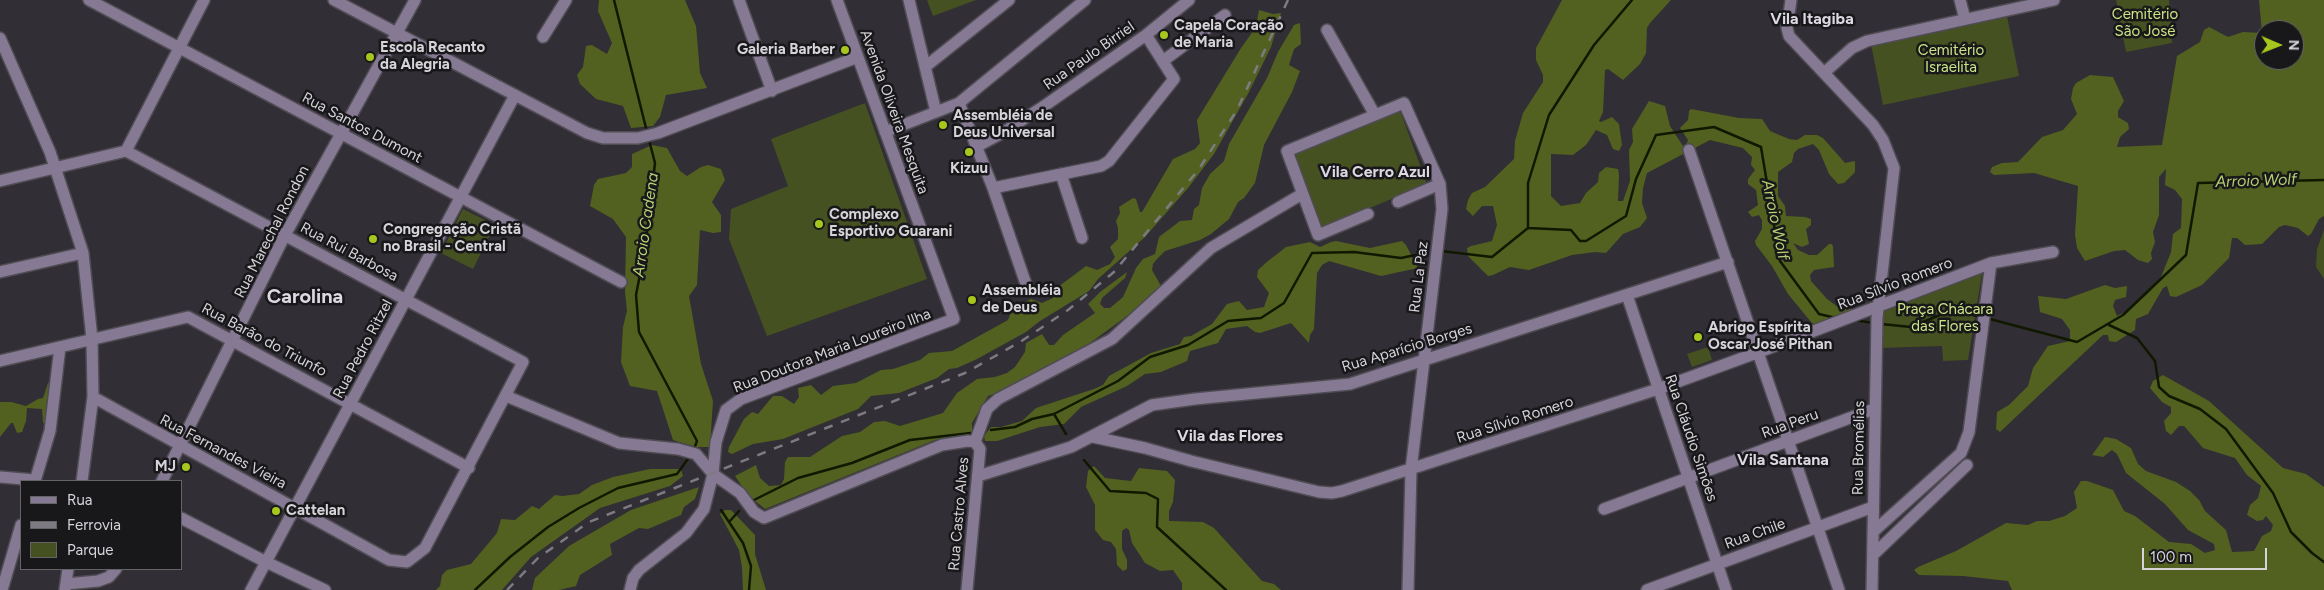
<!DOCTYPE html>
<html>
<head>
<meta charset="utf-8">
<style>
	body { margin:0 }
	#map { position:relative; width:2324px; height:590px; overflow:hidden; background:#312e35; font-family:Figtree,sans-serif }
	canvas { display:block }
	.legend { position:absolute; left:20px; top:480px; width:162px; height:90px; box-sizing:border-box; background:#18171a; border:1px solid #646366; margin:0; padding:6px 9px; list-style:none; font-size:15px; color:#d6d4d9 }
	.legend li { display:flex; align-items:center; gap:10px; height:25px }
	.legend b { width:25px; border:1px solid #646366 }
	.north { position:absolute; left:2254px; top:20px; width:50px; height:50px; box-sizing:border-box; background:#18171a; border:1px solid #646366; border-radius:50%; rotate:91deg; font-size:14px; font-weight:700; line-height:20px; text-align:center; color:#d6d4d9 }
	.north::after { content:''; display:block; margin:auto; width:18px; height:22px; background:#a7c71e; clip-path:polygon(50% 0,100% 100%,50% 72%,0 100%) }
	.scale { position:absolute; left:2142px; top:548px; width:125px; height:22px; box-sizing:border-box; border:2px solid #d6d4d9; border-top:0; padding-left:6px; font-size:15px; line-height:18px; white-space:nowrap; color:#d6d4d9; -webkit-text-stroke:4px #18171a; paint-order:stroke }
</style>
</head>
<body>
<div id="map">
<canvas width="2324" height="590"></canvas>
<ul class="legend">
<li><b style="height:6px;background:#867993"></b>Rua</li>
<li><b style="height:6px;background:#7d7b81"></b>Ferrovia</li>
<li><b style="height:14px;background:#455120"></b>Parque</li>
</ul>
<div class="north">N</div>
<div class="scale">100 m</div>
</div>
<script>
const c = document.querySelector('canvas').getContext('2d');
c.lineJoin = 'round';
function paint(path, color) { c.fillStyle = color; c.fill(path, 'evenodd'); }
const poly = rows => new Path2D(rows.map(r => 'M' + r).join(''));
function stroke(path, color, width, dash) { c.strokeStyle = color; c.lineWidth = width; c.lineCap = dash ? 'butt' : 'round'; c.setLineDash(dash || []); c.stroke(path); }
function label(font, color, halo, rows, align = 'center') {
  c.font = font + ' Figtree,sans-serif'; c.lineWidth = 5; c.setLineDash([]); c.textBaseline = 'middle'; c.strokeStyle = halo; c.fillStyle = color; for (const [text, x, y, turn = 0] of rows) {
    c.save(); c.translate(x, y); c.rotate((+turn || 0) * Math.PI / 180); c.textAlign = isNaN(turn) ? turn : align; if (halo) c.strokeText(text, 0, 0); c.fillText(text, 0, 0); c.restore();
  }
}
paint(poly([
	[927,0,976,0,933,16],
	[2116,0,2169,0,2172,43,2126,52],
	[2007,16,2019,76,1883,105,1871,44],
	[865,103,927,279,767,336,729,239,731,209,788,186,771,139],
	[1399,108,1427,184,1320,229,1292,153],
	[463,209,495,225,473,269,441,253],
	[2324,230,2324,279,2316,267,2317,249],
	[1982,273,1968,360,1943,361,1942,346,1881,348,1882,312],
	[1708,347,1712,360,1692,367,1687,354]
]), '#455120');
paint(poly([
	[599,0,685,0,696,26,700,73,707,88,666,95,660,117,653,126,631,128,623,106,596,99,580,84,577,75,583,67,586,46,592,45,607,54,612,43,598,11],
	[1562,0,1671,0,1650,23,1647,28,1646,53,1640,64,1623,80,1608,69,1605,70,1603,112,1599,121,1601,122,1612,117,1619,124,1622,145,1619,151,1613,149,1607,135,1596,130,1586,145,1573,155,1551,154,1551,196,1561,206,1580,203,1586,193,1598,182,1599,173,1606,167,1618,169,1619,175,1618,201,1623,201,1630,181,1629,150,1633,142,1632,129,1649,101,1665,106,1670,126,1683,146,1686,145,1688,140,1680,128,1688,120,1689,111,1691,109,1739,118,1762,119,1770,131,1789,139,1797,140,1805,135,1817,135,1823,138,1845,163,1855,161,1855,172,1844,183,1838,184,1829,174,1819,150,1813,144,1798,149,1794,153,1792,162,1778,172,1778,196,1785,206,1786,216,1805,217,1811,219,1811,225,1806,229,1809,244,1802,247,1793,243,1798,250,1809,255,1817,255,1829,244,1832,244,1833,247,1834,267,1814,270,1810,275,1811,281,1827,299,1838,307,1845,309,1855,309,1854,312,1817,327,1811,322,1788,294,1772,266,1756,245,1755,241,1762,229,1762,220,1759,215,1752,217,1748,212,1758,205,1756,190,1748,184,1748,179,1755,170,1751,165,1752,157,1743,148,1710,140,1647,173,1643,188,1642,203,1647,218,1640,227,1623,234,1606,253,1595,252,1572,255,1529,270,1510,267,1493,275,1488,276,1468,256,1467,248,1471,246,1492,241,1497,225,1493,206,1482,206,1473,216,1466,209,1468,200,1472,193,1485,187,1514,159,1515,141,1523,113,1543,82,1543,75,1536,60,1536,48],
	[2259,0,2324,0,2324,216,2319,219,2311,234,2308,236,2298,228,2285,225,2279,227,2262,244,2245,245,2237,238,2232,238,2229,258,2202,285,2176,297,2170,296,2167,286,2163,288,2148,314,2136,319,2135,330,2116,342,2109,341,2108,335,2103,335,2000,432,1996,429,1997,412,2009,405,2028,386,2033,368,2048,346,2070,341,2070,330,2062,319,2040,312,2038,296,2066,299,2105,285,2115,288,2127,286,2126,297,2115,300,2113,306,2117,316,2127,311,2147,294,2161,277,2171,252,2173,234,2181,228,2182,199,2175,190,2165,185,2166,169,2159,177,2159,215,2153,232,2155,242,2151,253,2152,259,2148,263,2138,260,2125,250,2114,251,2085,261,2077,248,2075,235,2078,186,2034,173,1994,175,1990,172,1992,167,2002,163,2018,162,2042,137,2063,130,2077,114,2071,99,2073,88,2076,83,2090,75,2113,77,2124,101,2118,111,2118,117,2128,123,2129,129,2120,137,2117,147,2162,145,2177,56,2200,42,2204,30,2209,27,2228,37,2243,32,2262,33],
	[2264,30,2294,30,2294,60,2264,60],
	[1259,10,1273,14,1281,13,1271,47,1249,92,1214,154,1188,188,1145,237,1098,279,1089,291,1040,321,1026,332,977,359,957,368,949,369,937,378,899,393,871,396,858,409,783,439,753,444,732,454,728,452,729,447,744,419,752,412,758,414,773,396,782,396,794,404,799,397,798,388,811,385,821,395,833,386,856,383,881,370,893,369,920,360,929,353,952,351,1008,320,1012,310,1019,305,1031,299,1042,303,1053,298,1058,287,1086,266,1097,270,1110,264,1115,257,1110,247,1118,239,1118,228,1116,221,1120,213,1119,207,1133,198,1136,199,1140,212,1142,212,1173,159,1195,149,1200,143,1197,120,1241,48,1256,27],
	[1300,23,1301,44,1294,49,1289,65,1300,71,1292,92,1264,145,1255,183,1244,198,1238,202,1229,219,1211,234,1200,240,1165,251,1157,259,1153,264,1152,270,1161,286,1160,292,1068,359,1042,368,1016,386,988,396,972,423,972,435,935,440,765,509,748,495,735,476,756,465,760,478,769,486,781,485,784,479,785,462,788,457,810,457,842,436,860,432,874,422,885,421,900,426,943,413,957,393,977,379,995,377,1007,373,1015,367,1025,352,1026,343,1042,334,1049,345,1054,345,1063,335,1095,313,1088,304,1100,292,1127,272,1125,278,1102,298,1100,304,1104,308,1110,308,1123,297,1136,268,1143,259,1155,254,1159,237,1180,221,1192,220,1194,209,1199,205,1202,188,1210,174,1224,161,1229,144,1267,78,1278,52,1294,25],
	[652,145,667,148,680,171,687,176,701,167,708,165,721,169,725,180,712,202,721,215,721,232,713,233,700,230,697,285,689,296,701,364,713,401,710,447,696,447,673,440,657,391,630,386,621,362,623,327,627,311,625,292,626,237,613,219,590,206,594,185,598,179,626,173,632,167,632,154],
	[1336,241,1370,248,1402,241,1406,245,1418,268,1381,276,1329,261,1322,265,1317,273,1314,329,1310,335,1309,343,1291,323,1260,333,1255,332,1247,326,1226,329,1218,343,1190,351,1187,361,1161,372,1145,374,1127,386,1081,407,1064,424,1040,427,997,441,985,441,984,436,991,427,1001,427,1022,421,1036,408,1094,389,1103,385,1109,376,1151,353,1180,344,1184,337,1191,336,1212,324,1227,304,1239,301,1247,310,1264,307,1269,293,1257,277,1258,270,1268,261,1286,247,1310,242,1320,247,1331,242],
	[2163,375,2209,401,2283,468,2306,474,2324,487,2324,590,2012,590,2008,581,1963,576,1919,575,1914,570,1918,567,1956,551,2006,523,2028,525,2037,521,2049,521,2065,516,2077,508,2074,492,2081,481,2087,481,2113,490,2124,511,2135,516,2169,542,2191,544,2205,553,2215,550,2214,544,2188,530,2165,504,2126,473,2117,454,2112,450,2103,457,2092,455,2105,437,2116,439,2131,448,2138,464,2146,471,2176,482,2190,491,2199,500,2205,511,2226,530,2232,552,2254,551,2262,536,2271,531,2273,525,2266,516,2263,520,2257,521,2247,515,2250,505,2258,498,2261,486,2247,475,2235,458,2203,448,2184,426,2179,426,2171,435,2166,431,2164,421,2171,413,2171,407,2162,402,2150,388,2153,381],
	[53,382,47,423,43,423,42,409,27,408,26,421,22,432,17,433,13,423,11,423,0,437,0,402,11,402,26,406,38,399,43,398,48,383],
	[1094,466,1105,478,1131,481,1139,468,1167,471,1175,480,1173,502,1169,511,1169,521,1203,522,1214,528,1262,581,1274,584,1281,590,1182,590,1182,583,1173,570,1160,571,1145,563,1132,543,1129,530,1126,528,1122,531,1122,549,1127,560,1127,569,1123,571,1117,565,1116,549,1111,542,1103,540,1095,530,1095,505,1086,487,1088,471],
	[650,469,681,469,683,476,670,486,600,508,531,557,502,590,436,590,440,586,442,575,447,570,471,564,497,533,501,519,515,520,532,506,539,509,555,495,562,496,579,494,592,485,613,477],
	[699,487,695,499,684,507,681,515,648,529,639,528,610,544,612,555,580,575,576,586,559,590,532,590,535,578,569,546,631,510],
	[725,510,731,510,755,535,755,554,766,590,743,590,742,567,739,550,720,514]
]), '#52611f');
stroke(poly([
	[614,0,647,132],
	[649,140,655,163,645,249,636,295,639,332,697,441,694,449],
	[1528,228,1528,183,1549,115,1594,45,1632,0],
	[1441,251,1492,257,1528,228,1571,230,1580,241,1586,241,1626,216,1636,179,1656,135,1714,127,1761,147,1780,261,1819,314,1836,318],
	[1986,318,2077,342,2123,315,2186,255,2198,183,2324,180],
	[1854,320,1873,323],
	[1881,324,1911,327,1952,310,1981,317],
	[2109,325,2137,338,2155,361,2159,387,2169,396,2200,409,2226,429,2273,493,2291,532,2312,553,2324,562],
	[1054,414,1066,434],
	[991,430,1015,427,1032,419,1054,414,1118,381,1150,357,1188,345,1228,321,1261,318,1284,303,1312,253,1354,252,1401,258,1425,253],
	[1084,460,1110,491,1146,493,1158,499,1157,527,1226,590],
	[754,500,798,478,852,463,910,440,971,433],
	[721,510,743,543,751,566,749,590],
	[729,522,739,511],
	[475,590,510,557,548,527,579,508,618,488,677,474,690,456]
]), '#111800', 2.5);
const minor = poly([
	[89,0,621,282],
	[334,0,587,133,603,138,638,138,658,133,858,57],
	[739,0,772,91],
	[909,0,936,112],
	[1791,0,1787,28,1789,36,1873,125,1883,140,1894,168,1877,318,1872,590],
	[1960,0,1965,19],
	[1327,30,1375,115,1404,103,1440,184,1442,209,1411,470,1408,590],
	[543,37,566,0],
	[0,38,50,152,83,253,92,339,93,397,82,481],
	[1163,61,1225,15],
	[925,67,1009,0],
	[1825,72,1852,48,1867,41,2054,0],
	[959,103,993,188,1027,287],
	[885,132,959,103,1085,0],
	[976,147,1004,132,1047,104,1146,35,1189,0],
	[1689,150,1839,590],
	[126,151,204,0],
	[1061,174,1082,238],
	[0,181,126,151],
	[993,188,1101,166,1109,161,1174,79,1146,35],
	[1398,202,1440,184],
	[1368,214,1318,235,1287,151,1375,115],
	[0,272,83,253],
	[1627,295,1726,590],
	[0,361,188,317,469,468],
	[506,396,619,443,678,449,696,454,713,474,740,493,754,512,764,518,942,445,968,441,975,442],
	[93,397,389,560,407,562,425,548,523,362,126,151],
	[1093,437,1145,448,1191,461,1319,492,1332,493,1342,491,1658,389,1759,352,1991,263,2053,252],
	[975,442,987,409,998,399,1112,339,1211,248,1302,194],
	[978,476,1071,447,1152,405,1195,399,1350,384,1728,262],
	[0,477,35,480],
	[35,481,50,431,60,347],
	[162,481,285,235,415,0],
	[1604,509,1874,409],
	[181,518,266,562,325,590],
	[1873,532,1961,453,1969,432,1991,263],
	[1873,555,1967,465],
	[66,584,98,581,109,577,116,569],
	[65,589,68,569],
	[2,590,21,525],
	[251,590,515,95],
	[630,590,633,578,639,570,686,533,704,509,713,474,716,442,726,410,741,399,954,319,837,0],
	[967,590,980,449,975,442],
	[1647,590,1873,507]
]);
stroke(minor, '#4f4c53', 14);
stroke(minor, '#867993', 11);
stroke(poly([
	[507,590,538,558,589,522,965,373,1020,342,1068,310,1114,272,1199,169,1237,110,1288,0]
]), '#7d7b81', 2.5, [9, 9]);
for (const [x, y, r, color] of [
	[1164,35,5,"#a7c71e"],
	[845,50,5,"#a7c71e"],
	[370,57,5,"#a7c71e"],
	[943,125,5,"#a7c71e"],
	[969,152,5,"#a7c71e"],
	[819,224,5,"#a7c71e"],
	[373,239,5,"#a7c71e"],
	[972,300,5,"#a7c71e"],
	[1698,337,5,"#a7c71e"],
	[186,467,5,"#a7c71e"],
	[276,511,5,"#a7c71e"]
]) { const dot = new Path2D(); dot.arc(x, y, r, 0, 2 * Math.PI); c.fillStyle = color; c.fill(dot); stroke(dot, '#18171a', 2); }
label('15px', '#cce487', '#18171a', [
	["Cemitério",2145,15],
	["São José",2145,32],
	["Cemitério",1951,51],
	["Israelita",1951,68],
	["Praça Chácara",1945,310],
	["das Flores",1945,327]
]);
label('bold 15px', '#d6d4d9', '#18171a', [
	["Capela Coração",1174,26],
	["de Maria",1174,43],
	["Escola Recanto",380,48],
	["da Alegria",380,65],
	["Galeria Barber",835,50,"right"],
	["Assembléia de",953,116],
	["Deus Universal",953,133],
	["Kizuu",969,169,"center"],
	["Complexo",829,215],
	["Esportivo Guarani",829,232],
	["Congregação Cristã",383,230],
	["no Brasil - Central",383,247],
	["Assembléia",982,291],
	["de Deus",982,308],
	["Abrigo Espírita",1708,328],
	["Oscar José Pithan",1708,345],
	["MJ",176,467,"right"],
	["Cattelan",286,511]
], 'left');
label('15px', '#d6d4d9', '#18171a', [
	["Rua Paulo Birriel",1089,56,-35],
	["Avenida Oliveira Mesquita",894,112,70],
	["Rua Santos Dumont",362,128,28],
	["Rua Marechal Rondon",272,232,-63],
	["Rua Rui Barbosa",349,252,28],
	["Rua La Paz",1419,277,-83],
	["Rua Sílvio Romero",1895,284,-21],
	["Rua Barão do Triunfo",264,340,28],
	["Rua Aparício Borges",1407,348,-17],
	["Rua Pedro Ritzel",363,349,-62],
	["Rua Doutora Maria Loureiro Ilha",832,351,-21],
	["Rua Sílvio Romero",1515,420,-18],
	["Rua Peru",1790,424,-20],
	["Rua Cláudio Simões",1691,438,71],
	["Rua Bromélias",1859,448,-89],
	["Rua Fernandes Vieira",223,452,28],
	["Rua Castro Alves",959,514,-85],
	["Rua Chile",1755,534,-20]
]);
label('bold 16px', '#ddd8e2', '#18171a', [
	["Vila Itagiba",1812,19],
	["Vila Cerro Azul",1375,172],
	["Vila das Flores",1230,436],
	["Vila Santana",1783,460]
]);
label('italic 16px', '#b7cf72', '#18171a', [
	["Arroio Wolf",2256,181,-2],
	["Arroio Wolf",1775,220,78],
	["Arroio Cadena",646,225,-82]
]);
label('bold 20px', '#ddd8e2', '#18171a', [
	["Carolina",305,297]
]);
</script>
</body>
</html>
